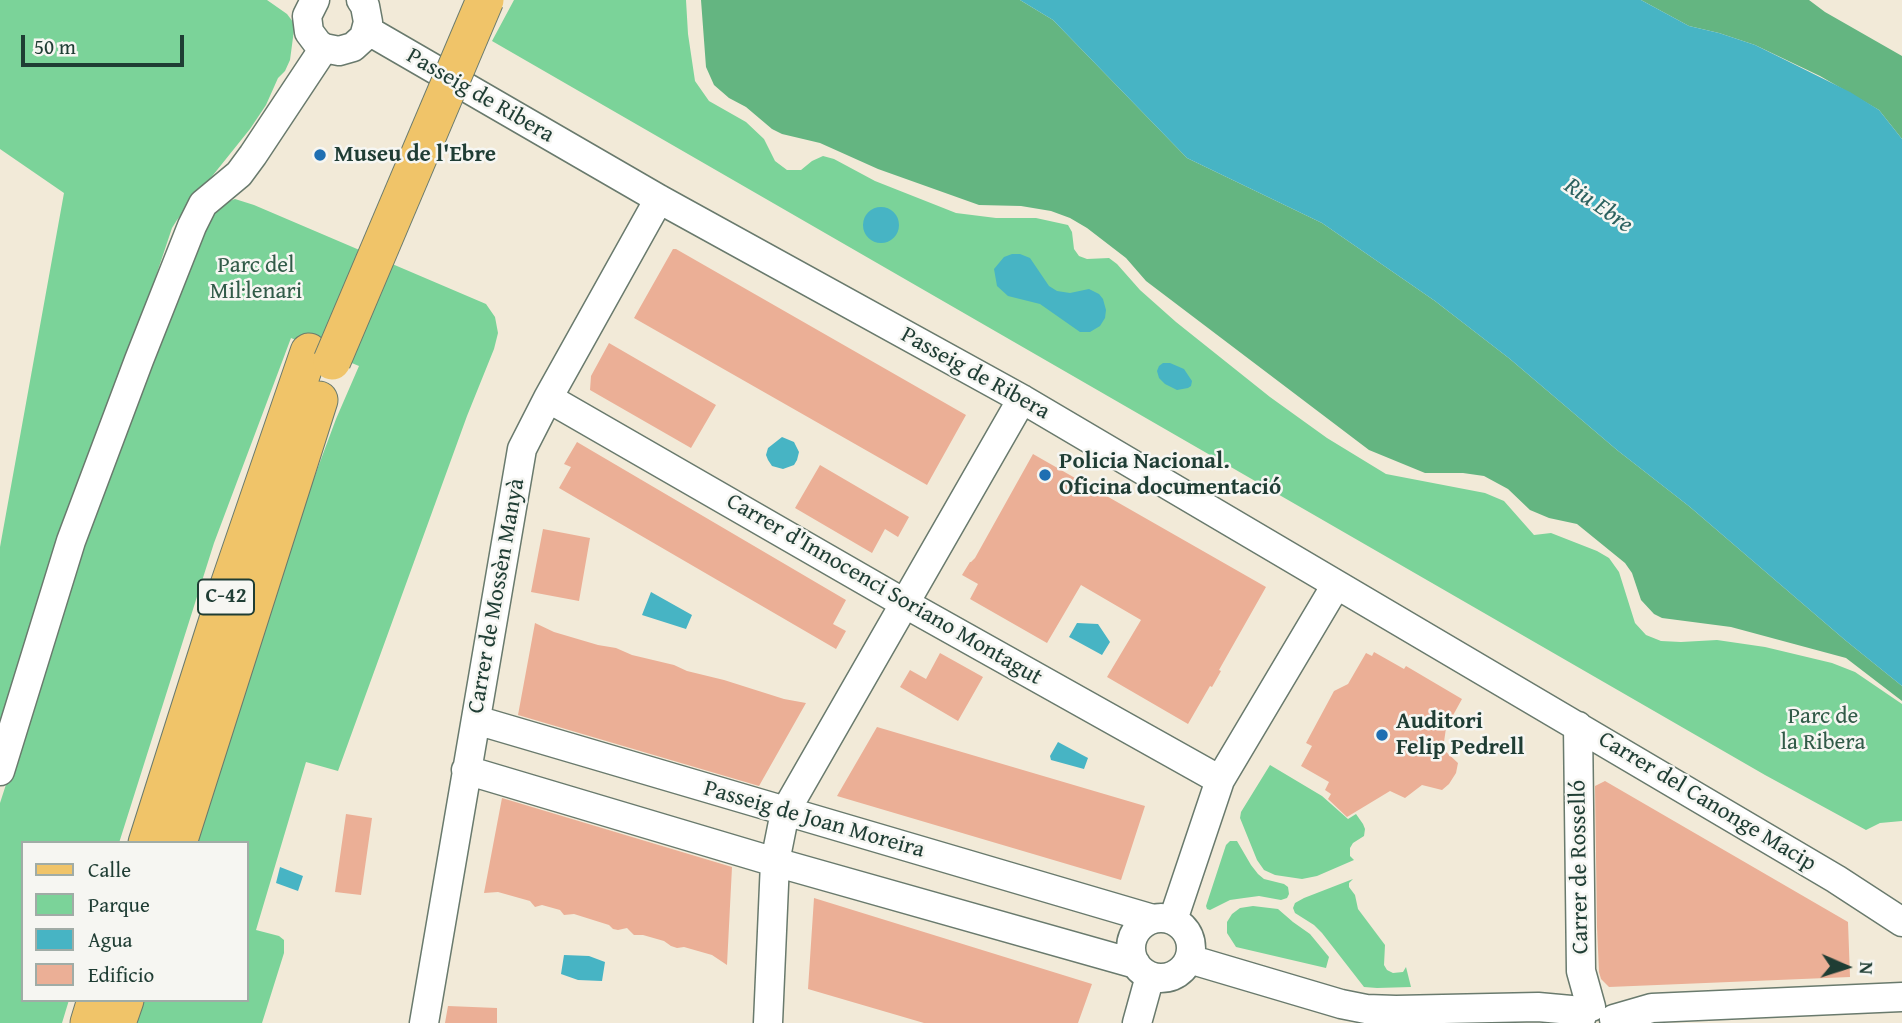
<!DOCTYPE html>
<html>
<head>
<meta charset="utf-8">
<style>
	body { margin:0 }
	#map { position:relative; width:1902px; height:1023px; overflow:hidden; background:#f2ead8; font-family:"Gentium Book Plus",serif }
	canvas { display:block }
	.legend { position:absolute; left:21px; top:841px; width:228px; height:161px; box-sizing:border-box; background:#f6f6f2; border:2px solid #a0aca6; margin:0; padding:9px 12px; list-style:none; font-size:21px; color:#1f3d34 }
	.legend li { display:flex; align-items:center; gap:14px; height:35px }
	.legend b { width:35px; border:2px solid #a0aca6 }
	.north { position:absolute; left:1811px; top:932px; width:70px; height:70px; -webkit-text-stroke:5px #f6f6f2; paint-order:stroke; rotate:93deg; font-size:19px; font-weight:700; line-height:28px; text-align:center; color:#1f3d34 }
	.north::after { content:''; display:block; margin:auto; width:24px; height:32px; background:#1f3d34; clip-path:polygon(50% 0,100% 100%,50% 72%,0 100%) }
	.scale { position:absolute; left:21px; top:35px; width:163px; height:32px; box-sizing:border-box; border:4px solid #1f3d34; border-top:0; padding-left:9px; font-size:21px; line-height:24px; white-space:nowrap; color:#1f3d34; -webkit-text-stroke:5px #f6f6f2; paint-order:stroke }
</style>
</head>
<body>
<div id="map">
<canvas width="1902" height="1023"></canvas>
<ul class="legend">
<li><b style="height:9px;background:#f0c469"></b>Calle</li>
<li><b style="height:19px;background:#7bd399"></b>Parque</li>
<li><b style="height:19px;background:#47b4c4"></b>Agua</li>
<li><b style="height:19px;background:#ebaf96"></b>Edificio</li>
</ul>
<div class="north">N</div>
<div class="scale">50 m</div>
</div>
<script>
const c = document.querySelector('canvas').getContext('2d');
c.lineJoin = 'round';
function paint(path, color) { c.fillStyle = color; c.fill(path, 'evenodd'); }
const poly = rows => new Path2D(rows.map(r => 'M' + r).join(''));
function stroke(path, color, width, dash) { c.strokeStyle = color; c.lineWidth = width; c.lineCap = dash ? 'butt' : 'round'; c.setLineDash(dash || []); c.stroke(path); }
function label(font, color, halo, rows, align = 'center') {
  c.font = font + ' "Gentium Book Plus",serif'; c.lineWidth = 5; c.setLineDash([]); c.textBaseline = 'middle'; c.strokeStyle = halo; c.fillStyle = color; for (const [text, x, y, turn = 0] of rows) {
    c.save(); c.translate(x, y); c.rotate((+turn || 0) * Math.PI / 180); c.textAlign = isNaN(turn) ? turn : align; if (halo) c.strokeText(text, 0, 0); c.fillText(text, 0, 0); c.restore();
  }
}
paint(poly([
	[0,0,267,0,287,14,293,22,294,30,290,60,285,71,278,78,266,105,250,129,177,220,172,228,0,743,0,547,64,193,0,149],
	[514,0,686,0,688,34,695,81,709,101,746,122,764,139,775,161,787,170,801,170,812,161,823,156,834,159,875,181,956,213,996,218,1036,218,1068,225,1072,232,1074,249,1079,256,1087,259,1109,258,1117,264,1140,290,1176,322,1270,397,1327,438,1386,474,1485,493,1504,501,1534,535,1551,533,1597,551,1609,558,1619,572,1635,623,1646,635,1661,641,1681,642,1717,640,1765,647,1832,663,1855,672,1902,704,1902,821,1880,823,1866,830,1765,775,492,41],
	[235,199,254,205,486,304,495,317,498,333,494,349,467,416,338,771,306,762,256,930,279,936,284,940,284,953,262,1023,137,1023,143,1000,247,1000,247,843,191,843,276,580,336,419,359,366,291,338,214,543,119,843,23,843,23,1000,69,1000,62,1023,0,1023,0,803,87,534,200,237,217,206],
	[1270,765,1322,796,1348,819,1356,814,1363,824,1365,829,1364,836,1353,843,1350,848,1350,856,1354,860,1317,876,1302,879,1275,875,1264,870,1257,860,1240,818,1241,812],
	[1230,841,1237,841,1251,865,1258,874,1264,879,1284,884,1288,887,1289,894,1287,898,1281,900,1259,896,1244,898,1230,900,1210,910,1207,909,1206,906,1226,845],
	[1353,879,1349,883,1349,887,1355,895,1358,909,1385,945,1384,965,1387,970,1393,973,1403,972,1406,967,1411,987,1377,988,1364,987,1322,933,1314,925,1295,913,1293,908,1295,903,1304,898],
	[1253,906,1278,909,1293,922,1310,934,1329,957,1326,968,1236,947,1227,933,1227,922,1232,914,1240,908]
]), '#7bd399');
paint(poly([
	[701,0,1020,0,1053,20,1187,158,1322,223,1435,301,1510,359,1617,450,1690,507,1845,640,1902,686,1902,701,1846,658,1731,627,1662,618,1654,614,1641,600,1632,573,1625,563,1577,524,1549,518,1530,510,1508,489,1484,476,1463,473,1425,473,1369,450,1146,281,1126,258,1087,228,1070,218,1051,211,1021,206,979,205,878,169,820,143,782,134,772,129,746,107,729,98,714,85,706,67],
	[1641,0,1809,0,1825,12,1902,56,1902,139,1879,110,1820,76,1755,45,1719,33,1689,26]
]), '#64b581');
paint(poly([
	[1020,0,1641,0,1689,26,1719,33,1755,45,1850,92,1879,110,1902,139,1902,686,1845,640,1690,507,1617,450,1510,359,1435,301,1322,223,1187,158,1053,20],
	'863 225a18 18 0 1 1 36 0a18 18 0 1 1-36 0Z',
	[1012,254,1020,254,1030,258,1049,286,1057,291,1070,293,1089,289,1099,294,1103,299,1106,310,1105,318,1100,326,1090,332,1080,332,1040,304,1008,296,997,286,994,269,1004,257],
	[1163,363,1170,363,1184,369,1192,381,1191,386,1188,388,1177,390,1165,384,1159,378,1157,371,1159,366],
	[782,437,794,442,799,452,797,460,794,465,783,469,772,466,768,460,766,455,768,448],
	[651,592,692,615,686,629,642,615],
	[1077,623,1098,624,1110,642,1102,655,1069,637],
	[1058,742,1088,758,1084,769,1051,760,1050,756],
	[280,867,303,876,298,891,276,883],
	[564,955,589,956,605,962,602,981,578,980,561,974]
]), '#47b4c4');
paint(poly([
	[673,249,676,249,966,415,927,485,634,318],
	[609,343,716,405,691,448,590,390,591,376],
	[577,442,846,600,833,624,846,631,836,649,559,488,571,467,564,464],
	[1033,454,1266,587,1219,670,1221,671,1212,687,1210,686,1188,724,1107,677,1141,620,1081,585,1047,643,970,599,978,584,962,575,970,562,971,562,975,558],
	[820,465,909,517,898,537,885,529,872,553,795,508],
	[543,529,590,538,579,601,531,592],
	[535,623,554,632,598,645,616,648,632,655,674,665,687,671,724,680,784,699,806,703,759,786,518,715],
	[1374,652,1404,669,1406,666,1462,699,1446,728,1443,749,1458,763,1456,773,1449,784,1442,790,1422,785,1405,798,1390,791,1347,817,1328,799,1331,794,1325,790,1329,782,1301,766,1312,746,1306,743,1334,691,1348,684,1366,653,1372,656],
	[940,653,983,677,958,721,900,687,910,670,926,679],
	[877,727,1145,806,1121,880,837,796],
	[1605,781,1848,922,1850,977,1609,987,1601,979,1599,972,1597,927,1595,786],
	[502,798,732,867,727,965,712,955,684,947,677,948,671,946,664,941,643,935,634,935,627,928,618,930,613,929,609,925,574,914,564,915,560,910,542,905,535,907,530,901,498,892,484,893],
	[346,814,372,818,361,895,335,892],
	[814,898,1092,984,1078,1023,924,1023,808,989],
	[448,1006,497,1008,497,1023,445,1023]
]), '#ebaf96');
const minor = poly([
	[315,0,307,16,309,32,318,44,324,48,339,51,353,47,364,37,368,22,365,6,361,0],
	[367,30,659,199,1022,399,1836,879,1902,922],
	[548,398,904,603,1220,780],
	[476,720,1153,919],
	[1578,726,1581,971,1591,1007],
	[466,770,775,862,1136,964],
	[0,771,71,541,139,360,192,226,203,204,239,174,253,155,324,48],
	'1131 948a30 30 0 1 1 60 0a30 30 0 1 1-60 0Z',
	[1173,920,1220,780,1336,585],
	[1189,959,1341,1004,1366,1009,1396,1010,1538,1007,1571,1010,1582,1016],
	[1614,1019,1652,1008,1902,997],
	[424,1023,522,449,548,398,659,199],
	[768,1023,775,862,785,812,1022,399],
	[1137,1023,1150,976]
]);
const major = poly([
	[147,843,229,585,309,352],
	[178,843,319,400],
	[89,1023,96,1000],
	[117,1023,125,1000]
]);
stroke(minor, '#697a6d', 31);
stroke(major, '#697a6d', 39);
stroke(minor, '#fff', 28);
stroke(major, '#f0c469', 37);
const majorBridge = poly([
	[332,361,485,0]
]);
stroke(majorBridge, '#697a6d', 39, []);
stroke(majorBridge, '#f0c469', 37);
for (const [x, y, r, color] of [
	[320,155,7,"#1f6fb2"],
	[1045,475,7,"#1f6fb2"],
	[1382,735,7,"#1f6fb2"]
]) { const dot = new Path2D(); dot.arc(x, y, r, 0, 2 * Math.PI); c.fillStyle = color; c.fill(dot); stroke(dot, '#f6f6f2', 2.5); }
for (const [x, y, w] of [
	[226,597,56]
]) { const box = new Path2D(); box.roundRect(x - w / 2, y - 17.5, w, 35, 5); c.fillStyle = '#f6f6f2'; c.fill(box); stroke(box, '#1f3d34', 2); }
label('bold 21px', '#1f3d34', null, [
	["C-42",226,597]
]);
label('23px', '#1f3d34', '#f6f6f2', [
	["Passeig de Ribera",480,96,30],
	["Passeig de Ribera",975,374,29],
	["Carrer d'Innocenci Soriano Montagut",884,590,30],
	["Carrer de Mossèn Manyà",497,596,-80],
	["Carrer del Canonge Macip",1707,802,31],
	["Passeig de Joan Moreira",814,820,16],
	["Carrer de Rosselló",1580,867,-91]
]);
label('bold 23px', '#1f3d34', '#f6f6f2', [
	["Museu de l'Ebre",334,155],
	["Policia Nacional.",1059,462],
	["Oficina documentació",1059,488],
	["Auditori",1396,722],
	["Felip Pedrell",1396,748]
], 'left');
label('23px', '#315b48', '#f6f6f2', [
	["Parc del",256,266],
	["Mil·lenari",256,292],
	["Parc de",1823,717],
	["la Ribera",1823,743]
]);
label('italic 24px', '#2b615f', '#f6f6f2', [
	["Riu Ebre",1598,206,35]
]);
</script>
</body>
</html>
